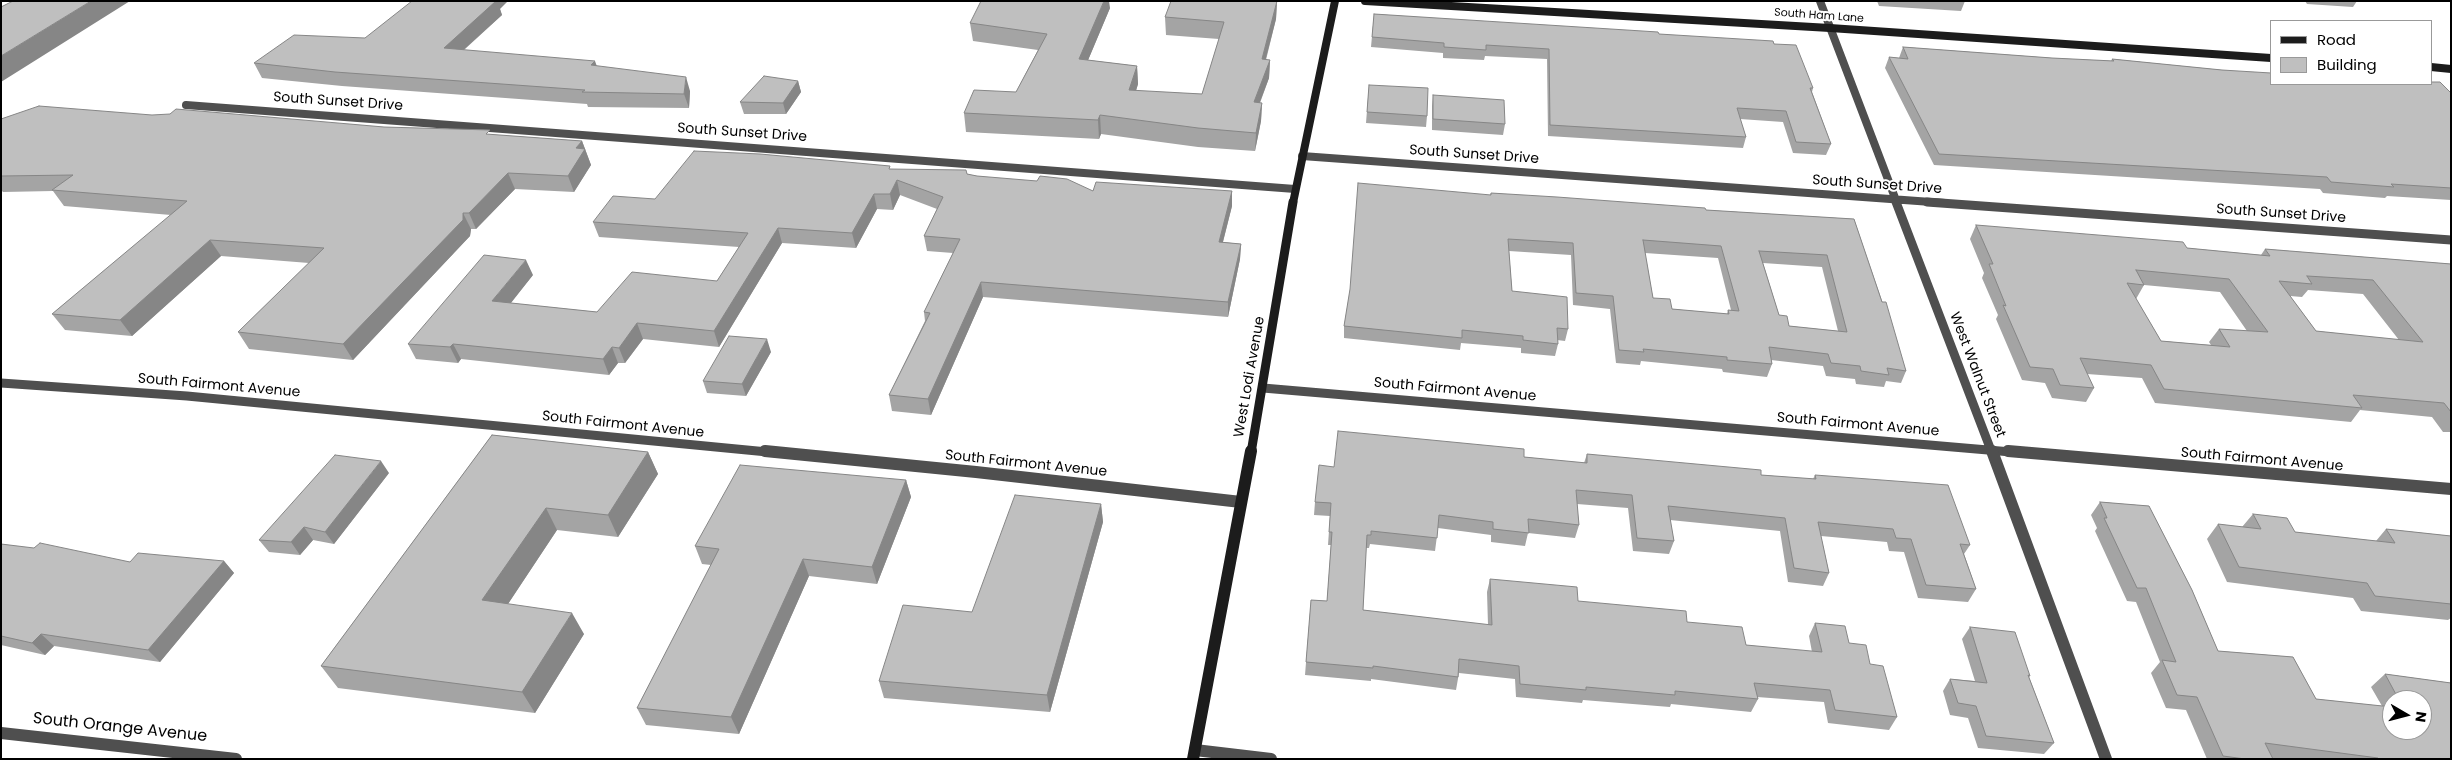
<!DOCTYPE html>
<html>
<head>
<meta charset="utf-8">
<style>
	body { margin:0 }
	#map { position:relative; width:2452px; height:760px; overflow:hidden; background:#fff; font-family:Poppins,sans-serif }
	canvas { display:block }
	.frame { position:absolute; inset:0; border:2px solid #000; pointer-events:none }
	.legend { position:absolute; left:2270px; top:20px; width:162px; height:65px; box-sizing:border-box; background:#fff; border:1px solid #999; margin:0; padding:6px 9px; list-style:none; font-size:15px; color:#000 }
	.legend li { display:flex; align-items:center; gap:10px; height:25px }
	.legend b { width:25px; border:1px solid #999 }
	.north { position:absolute; left:2382px; top:690px; width:50px; height:50px; box-sizing:border-box; background:#fff; border:1px solid #999; border-radius:50%; rotate:98deg; font-size:14px; font-weight:700; line-height:20px; text-align:center; color:#000 }
	.north::after { content:''; display:block; margin:auto; width:18px; height:22px; background:#000; clip-path:polygon(50% 0,100% 100%,50% 72%,0 100%) }
</style>
</head>
<body>
<div id="map">
<canvas width="2452" height="760"></canvas>
<div class="frame"></div>
<ul class="legend">
<li><b style="height:6px;background:#1c1c1c"></b>Road</li>
<li><b style="height:14px;background:#bfbfbf"></b>Building</li>
</ul>
<div class="north">N</div>
</div>
<script>
const c = document.querySelector('canvas').getContext('2d');
c.lineJoin = 'round';
const poly = rows => new Path2D(rows.map(r => 'M' + r).join(''));
function stroke(path, color, width, dash) { c.strokeStyle = color; c.lineWidth = width; c.lineCap = dash ? 'butt' : 'round'; c.setLineDash(dash || []); c.stroke(path); }
function paint(path, color) { c.fillStyle = color; c.fill(path, 'evenodd'); }
function label(font, color, halo, rows, align = 'center') {
  c.font = font + ' Poppins,sans-serif'; c.lineWidth = 4; c.setLineDash([]); c.textBaseline = 'middle'; c.strokeStyle = halo; c.fillStyle = color; for (const [text, x, y, turn = 0] of rows) {
    c.save(); c.translate(x, y); c.rotate((+turn || 0) * Math.PI / 180); c.textAlign = isNaN(turn) ? turn : align; if (halo) c.strokeText(text, 0, 0); c.fillText(text, 0, 0); c.restore();
  }
}
stroke(poly([
	[1820,1,1897,203],
	[186,105,1295,189],
	[1302,156,1945,203]
]), '#4f4f4f', 8);
stroke(poly([
	[1896,202,1992,453],
	[1927,202,2451,240],
	[1,383,187,396,778,453],
	[1263,388,2023,453]
]), '#4f4f4f', 9);
stroke(poly([
	[765,451,976,472,1241,502],
	[1992,451,2106,759],
	[2008,451,2451,489],
	[1,733,236,759],
	[1195,750,1271,759]
]), '#4f4f4f', 12);
stroke(poly([
	[1365,1,1830,28,2271,58],
	[2431,67,2451,69],
	[1293,203,1335,1]
]), '#1c1c1c', 8);
stroke(poly([
	[1251,453,1293,202]
]), '#1c1c1c', 9);
stroke(poly([
	[1193,759,1251,451]
]), '#1c1c1c', 12);
paint(poly([
	[1277,1,1276,19,1266,60,1270,60,1269,78,1260,103,1262,103,1261,121,1255,151,1198,147,1101,134,1099,139,966,132,964,113,1016,92,1038,50,973,41,970,23,1110,8,1088,60,1137,66,1138,84,1136,91,1202,94,1219,39,1166,35,1165,17],
	[1757,1,1772,1,1771,2],
	[1877,1,1965,1,1961,11,1879,6],
	[2305,1,2357,1,2353,7,2307,4],
	[500,9,502,15,464,50,597,66,690,91,689,108,588,107,587,104,342,86,262,78,254,63],
	[1374,14,1659,34,1774,44,1813,88,1812,92,1831,144,1826,155,1793,153,1783,122,1740,119,1746,137,1743,148,1548,136,1547,59,1485,56,1484,60,1443,58,1443,53,1371,47],
	[1903,47,2052,58,2111,61,2112,59,2451,93,2451,200,2387,196,2385,198,2323,193,2320,189,1934,165,1885,68,1889,57,1899,58],
	[798,81,801,92,786,114,744,114,740,102],
	[1369,85,1427,116,1426,127,1366,123],
	[1433,95,1505,124,1503,135,1432,130,1432,106],
	[152,115,384,127,582,141,591,165,574,192,515,189,476,229,471,229,470,236,353,360,249,349,238,332,309,263,221,256,132,336,65,330,52,314,171,215,64,206,53,191,3,192,1,190,1,119],
	[890,169,967,174,977,176,1093,191,1232,191,1232,206,1223,242,1241,244,1240,259,1228,317,983,297,931,415,892,411,889,395,925,321,924,312,953,253,927,251,924,236,937,209,900,195,893,210,877,209,856,248,782,243,719,347,643,339,625,363,618,363,609,375,461,359,458,363,416,359,408,344,533,275,510,303,597,312,717,281,739,247,599,237,593,222,655,199],
	[1491,193,1706,210,1854,219,1906,371,1901,383,1886,381,1884,387,1856,384,1855,379,1826,376,1823,366,1771,360,1772,364,1767,377,1723,372,1722,369,1641,361,1640,365,1616,363,1610,309,1573,305,1571,255,1509,251,1512,291,1568,329,1565,341,1557,340,1558,344,1555,356,1521,353,1521,348,1461,343,1460,350,1344,338,1344,326,1350,291,1490,195],
	[1645,253,1718,258,1731,310,1728,310,1727,314,1672,309,1653,298],
	[1763,263,1822,267,1838,331,1789,326,1779,315],
	[1976,225,2187,248,2261,255,2265,249,2451,264,2451,432,2443,432,2432,417,2360,410,2351,422,2155,403,2142,378,2087,374,2094,388,2086,402,2052,398,2045,383,2022,380,1996,319,1998,315,1982,278,1984,273,1970,239],
	[2144,285,2220,292,2247,331,2219,329,2209,342,2211,345,2161,341,2136,299],
	[2308,290,2363,294,2399,340,2316,331,2290,296,2302,297],
	[771,352,746,396,707,393,703,381],
	[492,435,648,452,658,474,618,537,557,530,508,604,584,634,535,713,338,688,321,666],
	[1587,454,1761,475,1813,479,1815,475,1970,545,1964,554,1976,589,1968,602,1918,598,1904,552,1889,551,1887,542,1821,536,1829,573,1823,586,1788,582,1780,531,1670,520,1674,541,1669,554,1633,551,1628,508,1577,504,1579,525,1575,538,1528,533,1525,546,1491,542,1491,535,1438,528,1435,551,1370,544,1369,548,1366,548,1363,610,1488,625,1487,592,1490,579,1578,601,1687,622,1746,645,1812,652,1809,636,1815,623,1849,643,1870,664,1897,717,1889,730,1828,723,1824,702,1757,697,1758,699,1751,712,1671,704,1670,707,1583,700,1582,703,1516,697,1515,679,1459,673,1456,690,1371,679,1371,681,1305,675,1311,600,1327,601,1331,545,1328,545,1330,516,1314,515,1315,502,1334,467,1524,457,1584,463],
	[389,473,334,544,313,540,300,555,269,552,259,540],
	[906,480,911,497,877,584,809,576,739,734,646,725,637,708,711,565,702,564,695,546],
	[2100,502,2149,506,2192,590,2218,651,2293,657,2316,699,2382,706,2371,687,2385,674,2451,683,2451,759,2207,759,2186,710,2166,708,2151,673,2160,662,2136,602,2127,601,2095,531,2097,528,2091,515],
	[2392,700,2422,700,2422,730,2392,730],
	[1101,504,1103,522,1050,712,884,698,879,681,972,612],
	[2253,514,2295,532,2376,541,2386,529,2451,536,2451,618,2448,620,2361,611,2353,598,2227,582,2207,539,2218,524,2242,527],
	[1,544,130,562,224,561,234,573,160,662,54,646,45,655,1,645],
	[1970,627,2030,676,2029,677,2054,743,2044,754,1978,748,1968,718,1950,715,1943,691,1950,679,1975,681,1962,639]
]), '#a4a4a4');
paint(poly([
	[91,1,130,1,1,82,1,56],
	[493,1,508,1,500,9,502,15,450,62,444,48],
	[1104,1,1109,1,1110,8,1081,77,1079,59],
	[1277,1,1276,19,1261,77,1262,59],
	[1270,60,1269,78,1253,120,1254,102],
	[595,61,600,75,591,65],
	[1137,66,1138,84,1130,109,1129,90],
	[686,77,690,91,689,108,684,94],
	[798,81,801,92,786,114,783,103],
	[1262,103,1261,121,1255,151,1256,133],
	[1100,115,1101,134,1099,139,1098,120],
	[582,141,591,165,574,192,568,176,576,148],
	[508,173,515,189,476,229,469,213],
	[897,180,900,195,893,210,890,194],
	[1232,191,1232,206,1219,257,1219,242],
	[874,194,877,209,856,248,852,233],
	[463,213,471,229,470,236,353,360,343,344],
	[778,228,782,243,719,347,714,331],
	[210,240,221,256,132,336,120,320],
	[1241,244,1240,259,1228,317,1228,302],
	[526,260,533,275,500,317,492,301],
	[981,282,983,297,931,415,928,399],
	[637,323,643,339,625,363,619,348],
	[767,339,771,352,746,396,742,384],
	[453,344,461,359,458,363,450,347],
	[612,347,618,363,609,375,603,359],
	[648,452,658,474,618,537,608,515],
	[381,461,389,473,334,544,325,532],
	[906,480,911,497,877,584,872,567],
	[1101,504,1103,522,1050,712,1047,695],
	[546,508,557,530,496,622,482,600],
	[304,527,313,540,300,555,291,542],
	[803,559,809,576,739,734,731,717],
	[224,561,234,573,160,662,148,650],
	[572,613,584,634,535,713,522,692],
	[41,634,54,646,45,655,32,643]
]), '#868686');
const building = poly([
	[13,1,91,1,1,56,1,7,13,1],
	[412,1,496,1,444,48,595,61,591,65,686,77,684,94,582,92,585,90,335,72,254,63,294,35,365,38,412,1],
	[981,1,1104,1,1079,59,1137,66,1129,90,1202,94,1224,22,1165,17,1171,1,1277,1,1262,59,1270,60,1254,102,1262,103,1256,133,1198,128,1100,115,1098,120,964,113,974,90,1016,92,1047,34,970,23,981,1],
	[1374,14,1658,32,1659,34,1773,41,1774,44,1796,45,1813,88,1810,88,1831,144,1796,142,1786,111,1737,108,1746,137,1550,125,1549,49,1486,45,1486,50,1444,47,1444,43,1372,37,1374,14],
	[1903,47,2052,58,2114,61,2112,59,2222,70,2271,73,2271,84,2431,84,2431,82,2440,82,2451,93,2451,188,2391,184,2394,187,2331,182,2327,177,1939,154,1889,57,1908,59,1903,47],
	[764,76,798,81,783,103,740,102,764,76],
	[1369,85,1428,88,1427,116,1367,112,1369,85],
	[1433,95,1504,100,1505,124,1433,119,1433,95],
	[39,106,152,115,170,114,176,109,384,127,490,130,486,134,582,141,576,148,585,149,568,176,508,173,469,213,463,213,463,220,343,344,238,332,324,248,210,240,120,320,52,314,187,201,52,190,73,175,1,176,1,119,39,106],
	[694,151,760,154,890,166,889,169,966,170,967,174,977,176,1037,181,1040,176,1067,179,1093,191,1096,182,1232,191,1219,242,1241,244,1228,302,981,282,928,399,889,395,930,313,924,312,960,239,924,236,943,197,897,180,890,194,874,194,852,233,778,228,714,331,637,323,619,348,612,347,603,359,453,344,450,347,408,344,484,255,526,260,492,301,597,312,632,272,717,281,748,233,593,222,613,196,655,199,694,151],
	[1358,183,1491,195,1491,193,1557,197,1705,208,1706,210,1854,219,1882,302,1886,302,1906,371,1887,368,1889,375,1861,371,1860,366,1831,363,1828,354,1769,347,1772,364,1727,360,1727,357,1643,349,1644,352,1619,350,1613,296,1576,293,1573,243,1508,239,1512,291,1567,297,1568,329,1557,328,1558,344,1523,340,1523,336,1462,330,1462,338,1344,326,1350,289,1358,183],
	[1643,240,1721,246,1739,311,1728,310,1729,314,1672,309,1670,299,1653,298,1643,240],
	[1759,251,1827,255,1847,332,1789,326,1787,316,1779,315,1759,251],
	[1976,225,2183,242,2187,248,2270,256,2265,249,2451,264,2451,412,2444,403,2353,395,2362,408,2164,389,2151,365,2080,358,2094,388,2060,385,2053,369,2030,367,2003,305,2006,306,1989,264,1993,264,1976,225],
	[2136,270,2229,279,2268,332,2219,329,2230,347,2161,341,2127,283,2144,285,2136,270],
	[2307,276,2373,280,2423,342,2316,331,2279,281,2312,284,2307,276],
	[729,336,767,339,742,384,703,381,729,336],
	[1338,431,1524,449,1524,457,1587,463,1587,454,1761,470,1761,475,1816,479,1815,475,1948,485,1970,545,1960,544,1976,589,1926,585,1911,539,1896,538,1893,529,1818,522,1829,573,1794,568,1785,518,1668,506,1674,541,1637,538,1632,495,1576,490,1579,525,1528,519,1529,533,1493,529,1493,522,1439,515,1437,538,1371,531,1371,535,1367,535,1363,610,1492,625,1490,579,1577,587,1578,601,1686,611,1687,622,1742,627,1746,645,1822,652,1815,623,1845,626,1849,643,1866,645,1870,664,1883,666,1897,717,1835,710,1830,690,1754,683,1758,699,1675,691,1675,695,1586,687,1586,690,1520,684,1519,666,1459,659,1458,677,1373,666,1373,668,1306,662,1311,600,1327,601,1332,532,1329,532,1331,503,1315,502,1319,465,1334,467,1338,431],
	[492,435,648,452,608,515,546,508,482,600,572,613,522,692,321,666,492,435],
	[335,455,381,461,325,532,304,527,291,542,259,540,335,455],
	[740,465,906,480,872,567,803,559,731,717,637,708,719,549,695,546,740,465],
	[1015,495,1101,504,1047,695,879,681,903,605,972,612,1015,495],
	[2100,502,2149,506,2192,590,2218,651,2293,657,2316,699,2392,707,2392,730,2422,730,2422,700,2399,700,2385,674,2451,683,2451,759,2378,759,2378,758,2265,743,2273,759,2245,759,2223,756,2197,697,2177,695,2162,660,2176,662,2146,588,2137,588,2104,518,2107,518,2100,502],
	[2253,514,2287,518,2295,532,2395,543,2386,529,2451,536,2451,604,2375,596,2367,583,2239,567,2218,524,2261,529,2253,514],
	[40,543,130,562,138,553,224,561,148,650,41,634,32,643,1,636,1,544,34,548,40,543],
	[1970,627,2015,632,2030,676,2028,675,2054,743,1986,736,1976,706,1958,703,1950,679,1987,683,1970,627]
]);
paint(building, '#bfbfbf');
stroke(building, '#868686', 1);
label('11px', '#000', '#fff', [
	["South Ham Lane",1819,16,4]
]);
label('14px', '#000', '#fff', [
	["South Sunset Drive",338,102,4],
	["South Sunset Drive",742,133,4],
	["South Sunset Drive",1474,155,4],
	["South Sunset Drive",1877,185,4],
	["South Sunset Drive",2281,214,4],
	["West Walnut Street",1977,375,69],
	["West Lodi Avenue",1250,377,-80],
	["South Fairmont Avenue",219,386,5],
	["South Fairmont Avenue",1455,390,5],
	["South Fairmont Avenue",623,425,6],
	["South Fairmont Avenue",1858,425,5],
	["South Fairmont Avenue",2262,460,5],
	["South Fairmont Avenue",1026,464,6]
]);
label('16px', '#000', '#fff', [
	["South Orange Avenue",120,728,6]
]);
</script>
</body>
</html>
